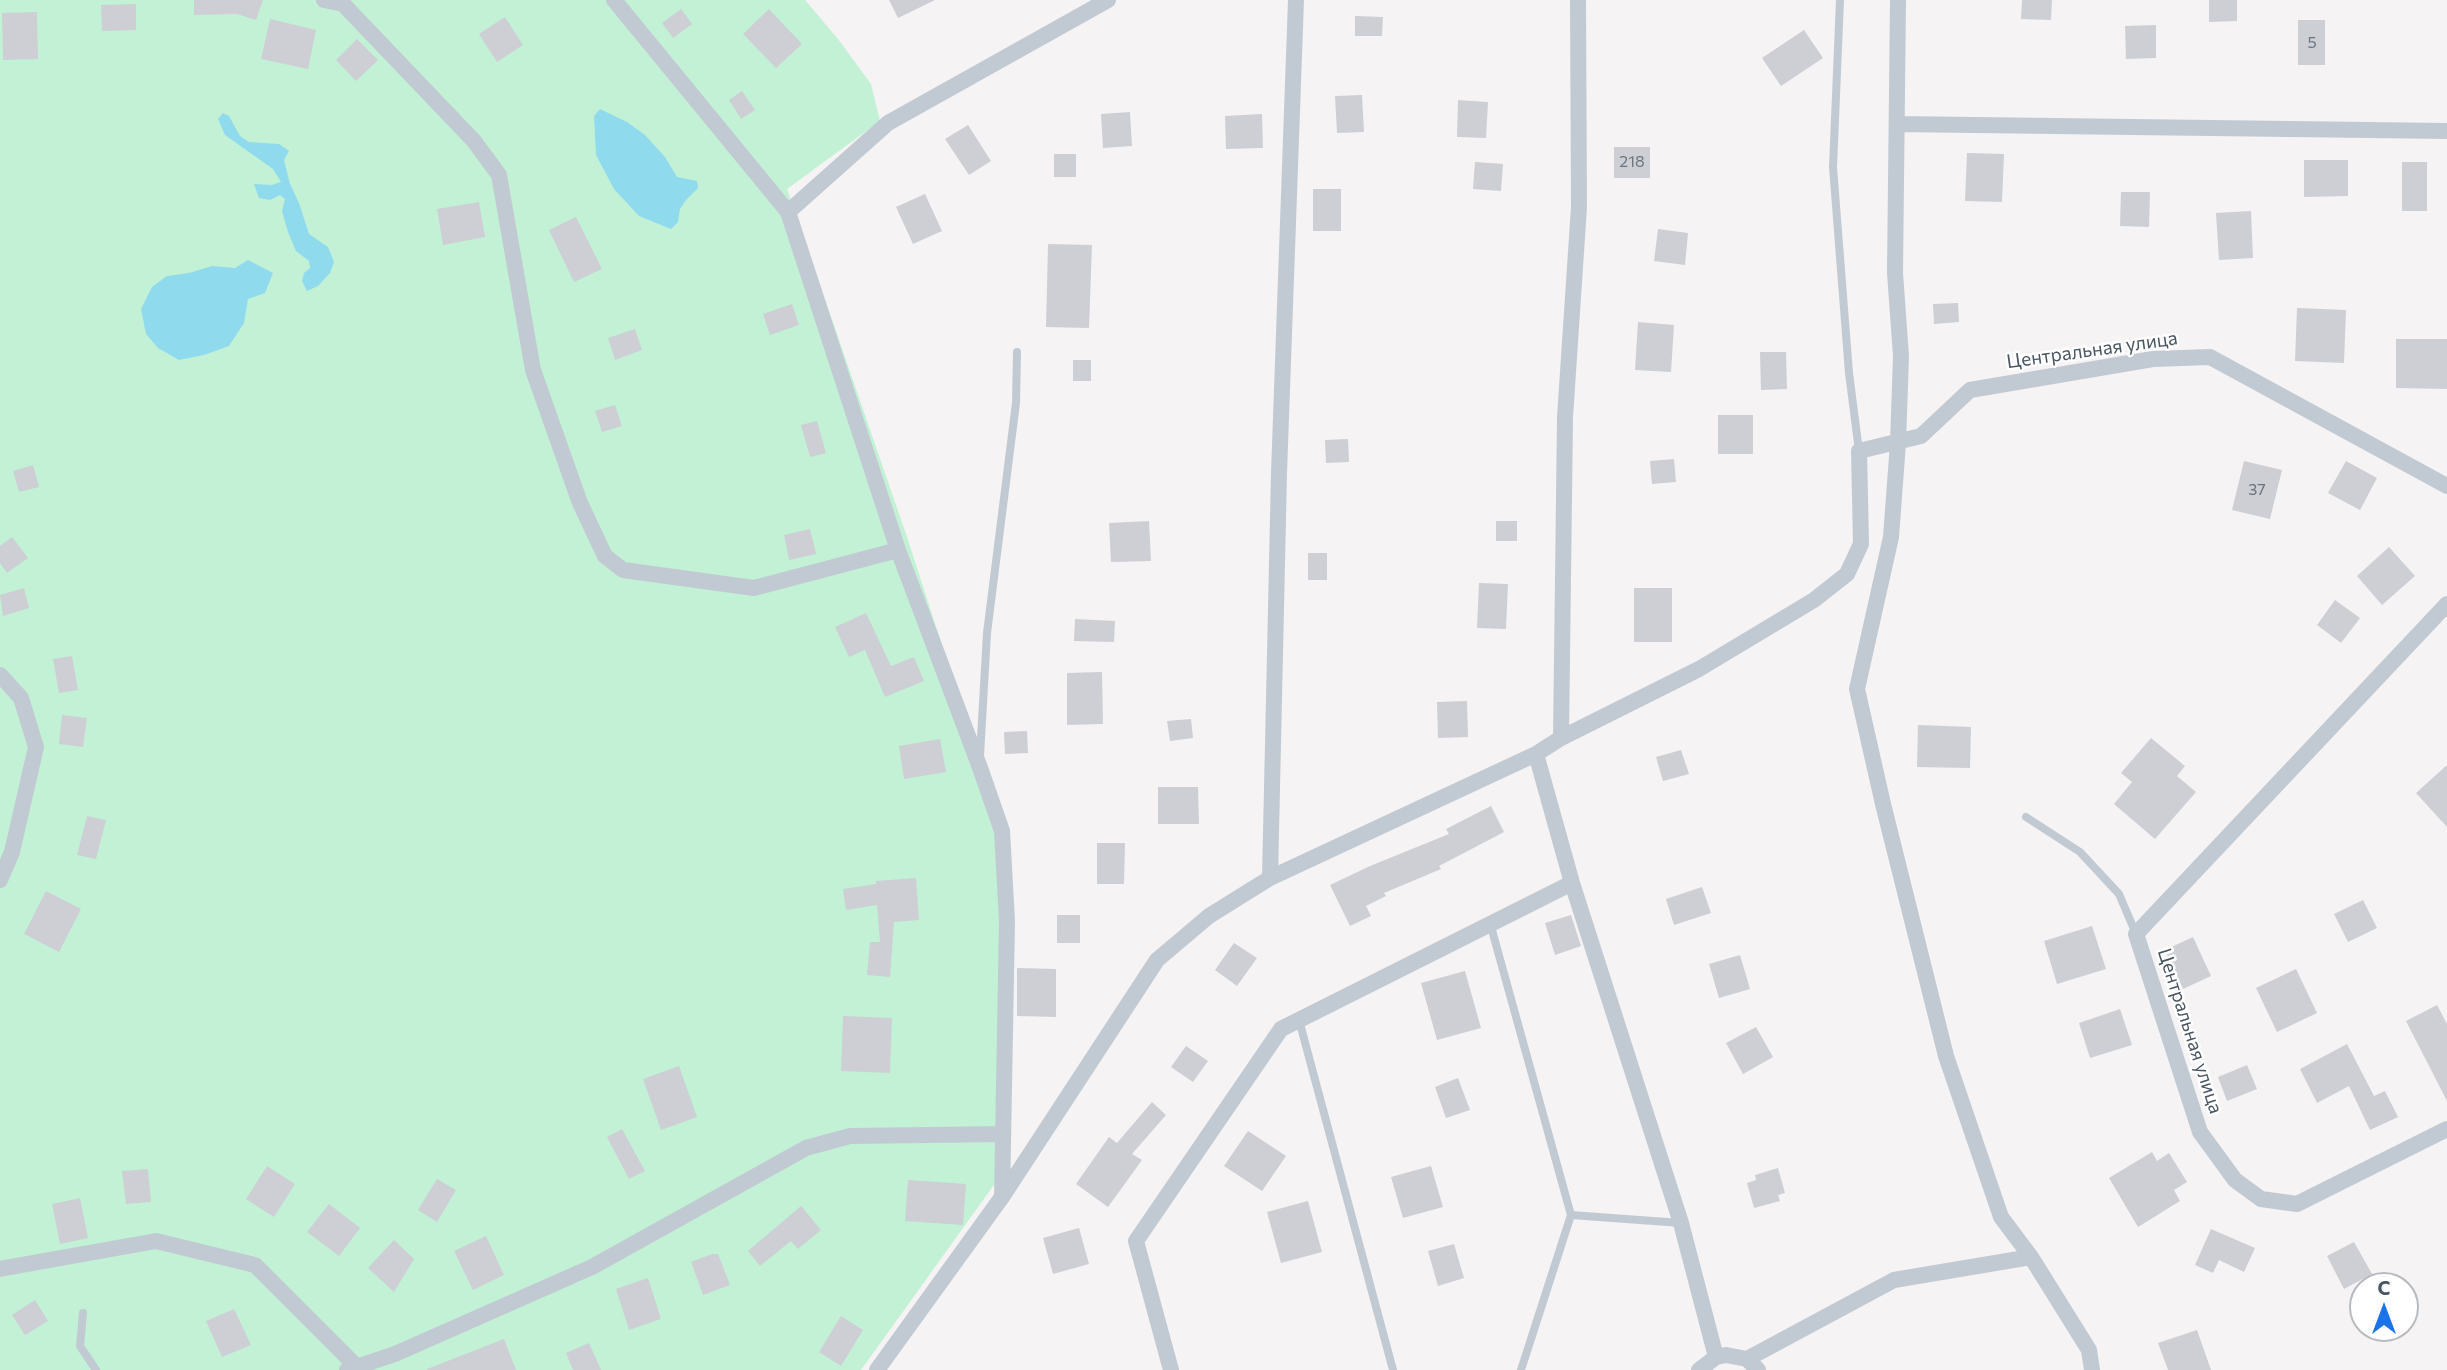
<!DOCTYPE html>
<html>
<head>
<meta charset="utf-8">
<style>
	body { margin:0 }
	#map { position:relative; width:2447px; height:1370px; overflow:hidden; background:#f5f3f3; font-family:Commissioner,sans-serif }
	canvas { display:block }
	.north { position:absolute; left:2349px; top:1272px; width:70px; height:70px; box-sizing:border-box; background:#fff; border:2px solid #b7bbc0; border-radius:50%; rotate:0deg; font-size:19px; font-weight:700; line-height:28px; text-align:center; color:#4a5661 }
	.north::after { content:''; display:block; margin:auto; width:24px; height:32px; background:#1a73e8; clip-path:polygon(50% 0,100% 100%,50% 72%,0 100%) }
</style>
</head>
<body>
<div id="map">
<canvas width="2447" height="1370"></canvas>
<div class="north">С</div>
</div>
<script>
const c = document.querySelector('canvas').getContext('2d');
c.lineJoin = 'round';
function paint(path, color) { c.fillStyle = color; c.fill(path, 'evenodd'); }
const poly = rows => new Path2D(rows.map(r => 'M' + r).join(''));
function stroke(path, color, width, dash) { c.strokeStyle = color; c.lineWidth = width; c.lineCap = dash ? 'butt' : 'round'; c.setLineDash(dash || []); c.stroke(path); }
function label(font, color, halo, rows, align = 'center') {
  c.font = font + ' Commissioner,sans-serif'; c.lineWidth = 5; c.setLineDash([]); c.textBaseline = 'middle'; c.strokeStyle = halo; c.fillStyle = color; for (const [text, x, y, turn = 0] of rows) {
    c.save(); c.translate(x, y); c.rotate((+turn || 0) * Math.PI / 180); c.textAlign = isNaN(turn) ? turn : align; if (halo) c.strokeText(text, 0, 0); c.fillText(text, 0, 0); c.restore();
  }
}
paint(poly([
	[0,0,805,0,838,39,871,84,880,121,787,189,906,534,1000,824,1003,1089,996,1182,861,1370,0,1370]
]), '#c3f1d5');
paint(poly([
	[600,109,627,122,645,135,665,157,677,177,697,181,698,188,686,200,680,209,678,222,671,229,639,216,614,189,596,155,594,116],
	[223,113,229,116,240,136,249,142,279,144,289,151,284,160,290,184,299,203,309,234,328,247,334,262,330,273,318,286,307,291,302,281,304,273,310,268,309,261,296,251,288,232,282,211,285,199,280,195,270,200,259,198,254,184,272,185,281,182,273,169,225,135,218,119],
	[248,260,273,273,265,293,248,299,244,323,229,346,204,355,179,360,158,348,146,334,141,309,152,287,167,276,189,273,212,266,235,268]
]), '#90daee');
paint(poly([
	[194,0,263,0,256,20,237,14,194,15],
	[889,0,935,0,898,18],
	[2022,0,2052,0,2051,20,2021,19],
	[2209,0,2237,0,2237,21,2209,22],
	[136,4,136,30,102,31,101,5],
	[681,9,692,24,673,38,662,23],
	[769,9,802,44,776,68,743,34],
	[37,12,38,59,3,60,2,13],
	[1355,16,1383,17,1382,36,1355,36],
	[505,17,523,45,497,62,479,34],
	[270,19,316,30,308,69,261,59],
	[2298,20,2325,20,2325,65,2298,65],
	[2156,25,2156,58,2126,59,2125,26],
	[1804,30,1823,58,1781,86,1762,58],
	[357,39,378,60,356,81,336,60],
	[742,91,755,110,741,119,729,100],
	[1362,95,1364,132,1337,133,1335,96],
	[1458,100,1488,102,1486,138,1457,137],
	[1130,112,1132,146,1103,148,1101,114],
	[1262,114,1263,148,1226,149,1225,116],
	[968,125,991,161,969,175,945,139],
	[1614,147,1650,147,1650,178,1614,178],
	[1967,153,2004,154,2002,202,1965,201],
	[1054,154,1076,154,1076,177,1054,177],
	[2304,160,2348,160,2348,196,2304,197],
	[1475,162,1503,164,1501,191,1473,189],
	[2402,162,2427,162,2427,211,2402,211],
	[1313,189,1341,189,1341,231,1313,231],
	[2121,192,2150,192,2149,227,2120,226],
	[925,194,942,231,913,244,896,207],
	[479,202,485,237,443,245,437,209],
	[2251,211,2253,258,2219,260,2216,213],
	[576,217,602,269,574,282,549,230],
	[1658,229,1688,233,1685,265,1654,261],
	[1048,244,1092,245,1089,328,1046,327],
	[1958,303,1959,322,1934,324,1933,304],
	[792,304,799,325,770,335,763,314],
	[2297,308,2346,310,2344,363,2295,361],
	[1638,322,1674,325,1671,372,1635,370],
	[635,329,642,350,615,360,608,338],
	[2396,339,2447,339,2447,389,2396,388],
	[1760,352,1786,352,1787,389,1761,390],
	[1073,360,1091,360,1091,381,1073,381],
	[615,405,622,426,602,432,595,411],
	[1718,415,1753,415,1753,454,1718,454],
	[817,421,826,453,810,457,801,425],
	[1348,439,1349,462,1326,463,1325,440],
	[1674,459,1676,482,1652,484,1650,461],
	[2244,461,2282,470,2270,519,2232,510],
	[2346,461,2377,478,2360,510,2328,493],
	[33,465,39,487,19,492,13,471],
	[1149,521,1151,561,1111,562,1109,523],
	[1496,521,1517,521,1517,541,1496,541],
	[810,529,816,554,789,560,784,535],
	[12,537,28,558,7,573,0,563,0,546],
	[2389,547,2415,576,2382,605,2357,576],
	[1308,553,1327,553,1327,580,1308,580],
	[1479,583,1508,584,1506,629,1477,628],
	[24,588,29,608,3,616,0,595],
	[1634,588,1672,588,1672,642,1634,642],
	[2335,600,2360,618,2341,643,2317,625],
	[866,613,891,666,914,657,924,681,885,697,865,650,849,657,835,627],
	[1075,619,1115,621,1114,642,1074,641],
	[72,656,78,690,59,693,53,659],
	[1102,672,1103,724,1067,725,1067,673],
	[1467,701,1468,737,1438,738,1437,702],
	[62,715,87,718,83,747,59,744],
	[1191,719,1193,738,1170,741,1167,721],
	[1918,725,1971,727,1970,768,1917,767],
	[1027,731,1028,753,1005,754,1004,732],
	[2151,738,2185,766,2177,776,2196,792,2155,839,2114,804,2132,782,2121,773],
	[940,739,946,772,904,779,899,746],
	[1681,750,1689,774,1663,781,1656,757],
	[2447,765,2447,827,2416,793],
	[1158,787,1198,787,1199,824,1158,824],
	[1491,806,1504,832,1439,866,1441,869,1384,893,1386,896,1366,906,1371,916,1350,926,1330,885,1370,866,1449,834,1446,829],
	[87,816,106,820,96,859,77,855],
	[1097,843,1125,843,1124,884,1097,884],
	[916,878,919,920,894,922,890,977,867,975,870,942,880,942,877,905,846,910,843,889,876,884,876,881],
	[1702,887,1711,913,1674,925,1666,899],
	[46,891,81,909,59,952,24,934],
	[2363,900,2377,928,2348,942,2334,914],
	[1057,915,1080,915,1080,943,1057,943],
	[1571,915,1581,946,1555,955,1545,923],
	[2092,926,2106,969,2057,984,2044,941],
	[2193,937,2211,976,2183,989,2165,950],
	[1234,943,1257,958,1237,986,1215,970],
	[1740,955,1750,989,1719,998,1709,964],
	[1017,968,1056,969,1056,1017,1017,1016],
	[2296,969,2317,1013,2277,1032,2256,988],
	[1465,971,1481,1028,1437,1040,1421,983],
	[2437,1005,2447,1024,2447,1101,2406,1021],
	[2120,1009,2132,1045,2090,1058,2079,1023],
	[843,1016,892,1018,890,1073,841,1071],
	[1756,1027,1773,1057,1743,1074,1726,1043],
	[2347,1044,2374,1096,2385,1091,2398,1117,2370,1130,2349,1086,2317,1103,2300,1069],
	[1186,1046,1208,1061,1193,1082,1171,1067],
	[2247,1065,2257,1089,2227,1101,2218,1077],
	[679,1066,697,1117,661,1130,643,1079],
	[1458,1078,1470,1110,1446,1118,1435,1087],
	[1152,1102,1166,1115,1132,1154,1142,1160,1108,1207,1076,1184,1109,1137,1117,1143],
	[622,1129,645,1171,629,1179,607,1137],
	[1248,1131,1286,1156,1262,1191,1224,1166],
	[2152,1152,2157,1161,2169,1153,2187,1182,2174,1190,2180,1201,2138,1227,2109,1178],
	[267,1166,295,1184,274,1217,246,1199],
	[1431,1166,1443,1207,1403,1218,1391,1177],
	[1778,1168,1785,1193,1778,1195,1780,1201,1754,1208,1747,1183,1756,1180,1755,1175],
	[148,1169,151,1202,126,1204,122,1171],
	[437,1179,456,1190,437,1222,418,1210],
	[908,1180,966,1184,963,1225,905,1221],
	[80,1198,88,1238,60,1244,52,1204],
	[1308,1201,1322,1252,1281,1263,1267,1212],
	[329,1204,360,1228,339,1256,307,1232],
	[801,1206,821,1230,798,1249,791,1241,760,1266,748,1251],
	[1079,1228,1089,1264,1053,1274,1043,1238],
	[2211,1229,2255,1248,2244,1272,2219,1260,2213,1273,2195,1265],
	[486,1236,504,1275,473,1290,454,1251],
	[394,1240,414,1259,394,1292,368,1268],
	[2354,1242,2372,1274,2344,1289,2327,1256],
	[1454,1244,1464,1278,1438,1286,1428,1251],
	[712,1254,718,1254,730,1285,703,1295,691,1262],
	[648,1278,661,1319,629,1330,616,1289],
	[35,1300,48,1321,25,1335,12,1315],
	[234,1309,251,1345,222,1357,206,1321],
	[841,1316,863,1330,841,1366,819,1352],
	[2197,1330,2211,1370,2168,1370,2158,1343],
	[504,1339,516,1370,427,1370,427,1369],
	[589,1343,601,1370,573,1370,566,1353]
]), '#cdcfd5');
stroke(poly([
	[1840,0,1833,167,1849,373,1859,451],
	[980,756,987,633,1016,403,1017,352],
	[2026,817,2080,852,2119,894,2136,934],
	[1490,923,1571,1215,1521,1370],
	[1299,1020,1393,1370],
	[1571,1215,1681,1223],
	[83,1313,80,1346,96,1370]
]), '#c1cad2', 8);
stroke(poly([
	[324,0,343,4,474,141,499,175,533,370,580,503,605,556,623,570,754,588,898,550],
	[614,0,788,212,898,550,979,765,1002,831,1007,921,1002,1197],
	[1898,0,1895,273,1901,356,1898,443,1891,537,1857,689,1883,804,1946,1056,2001,1217,2031,1257,2089,1350,2092,1370],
	[1897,124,2447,131],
	[788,212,888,123,1108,0],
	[2447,604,2136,934,2200,1132,2235,1180,2261,1199,2297,1204,2447,1129],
	[0,675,21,698,36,747,12,852,0,880],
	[1561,738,1565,417,1579,207,1578,0],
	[1536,754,1572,883,1681,1223,1716,1357],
	[1270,878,1279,473,1296,0],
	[0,1269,156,1241,255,1265,356,1366],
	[1747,1359,1894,1280,2031,1257],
	[347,1370,395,1354,592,1267,806,1148,850,1136,1003,1134],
	[877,1370,1002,1197,1157,960,1209,916,1270,878,1536,754,1561,738,1699,669,1814,600,1847,574,1861,544,1859,451,1921,436,1970,390,2153,359,2210,357,2447,486],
	[1171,1370,1136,1241,1281,1029,1572,883],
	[1699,1370,1716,1357,1726,1355,1747,1359,1758,1370]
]), '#c1cad2', 16);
label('16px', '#6b747e', null, [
	["5",2312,43],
	["218",1632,162],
	["37",2257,490]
]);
label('19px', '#4a5661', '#fff', [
	["Центральная улица",2092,350,-8],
	["Центральная улица",2190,1031,72]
]);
</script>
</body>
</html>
